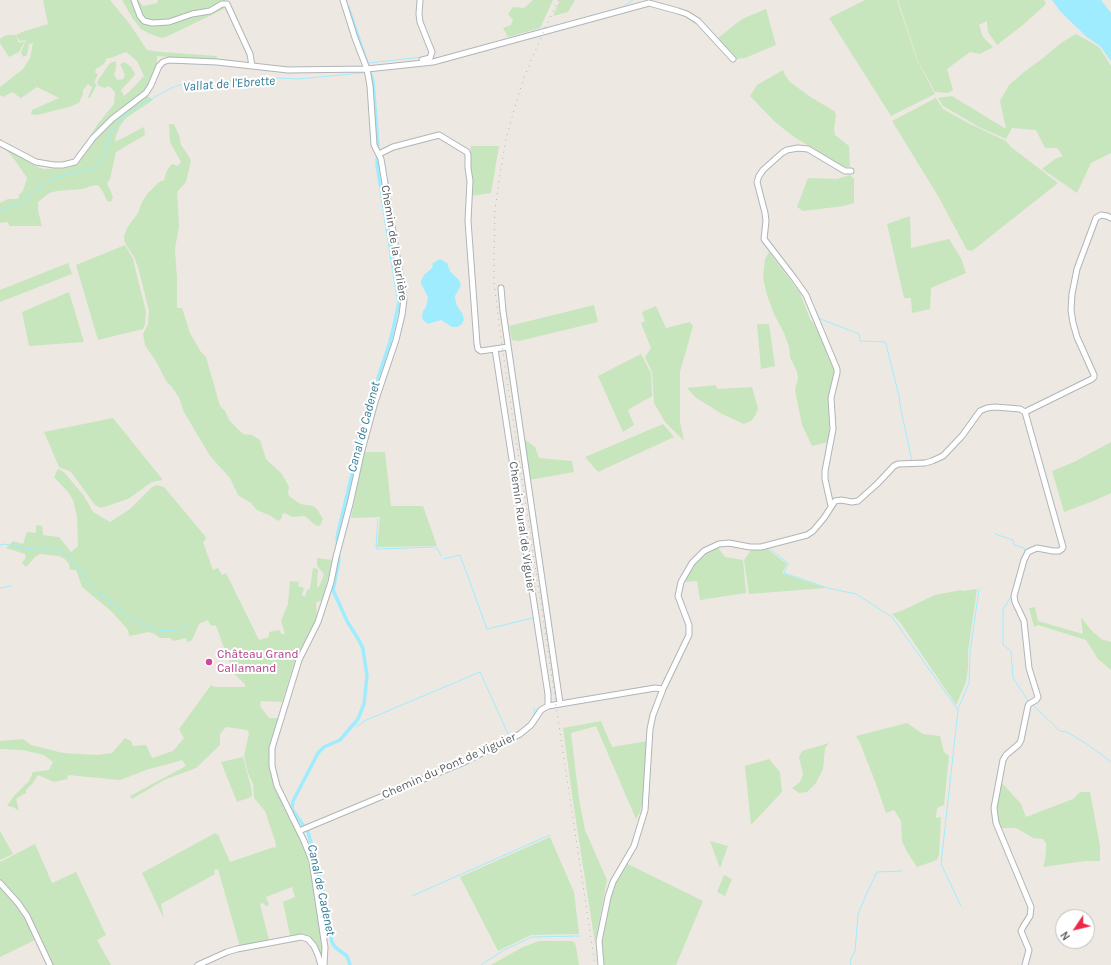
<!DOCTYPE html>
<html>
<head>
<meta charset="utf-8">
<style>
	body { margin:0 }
	#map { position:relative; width:1111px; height:965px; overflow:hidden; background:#eee8e2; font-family:Karla,sans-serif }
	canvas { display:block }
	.north { position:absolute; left:1055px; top:909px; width:40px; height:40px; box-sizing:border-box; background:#fff; border:1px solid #bdbfc1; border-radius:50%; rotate:235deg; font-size:11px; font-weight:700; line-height:16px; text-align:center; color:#5a6063 }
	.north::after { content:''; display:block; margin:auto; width:14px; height:18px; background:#ed2847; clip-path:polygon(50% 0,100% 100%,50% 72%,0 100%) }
</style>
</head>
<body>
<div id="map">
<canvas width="1111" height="965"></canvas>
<div class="north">N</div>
</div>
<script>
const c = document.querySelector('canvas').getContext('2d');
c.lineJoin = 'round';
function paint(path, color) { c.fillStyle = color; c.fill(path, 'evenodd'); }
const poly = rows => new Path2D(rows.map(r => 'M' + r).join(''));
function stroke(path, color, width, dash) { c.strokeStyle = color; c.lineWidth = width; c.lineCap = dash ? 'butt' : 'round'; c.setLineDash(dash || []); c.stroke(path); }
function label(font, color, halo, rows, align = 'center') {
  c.font = font + ' Karla,sans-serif'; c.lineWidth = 4; c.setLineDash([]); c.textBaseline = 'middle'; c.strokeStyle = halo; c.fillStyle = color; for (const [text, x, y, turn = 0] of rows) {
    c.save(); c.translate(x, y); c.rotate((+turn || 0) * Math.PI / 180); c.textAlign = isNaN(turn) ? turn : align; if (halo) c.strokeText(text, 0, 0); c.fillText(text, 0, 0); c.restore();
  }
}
paint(poly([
	[43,0,110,0,129,23,147,50,161,52,217,56,216,61,157,56,157,65,145,90,85,147,84,146,97,125,114,104,115,92,109,86,105,88,99,86,97,82,110,63,116,61,116,68,114,75,117,80,123,79,125,75,120,64,125,62,131,67,135,74,135,75,121,90,124,96,130,91,144,76,137,61,126,52,111,58,107,58,104,64,96,69,95,73,98,74,94,83,97,84,90,98,88,97,92,87,88,84,83,90,83,94,79,103,69,107,37,115,31,114,32,110,59,98,37,87,21,98,12,92,3,97,0,95,0,87,23,69,30,58,33,43,29,44,27,55,23,57,21,52,26,40,20,41,16,36,19,43,25,41,19,52,9,57,0,43,0,39,6,35,16,35,22,32,48,24],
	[122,0,138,0,143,6,157,3,158,0,225,0,224,9,166,37,162,38,150,34,141,29,133,19],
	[533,0,553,0,540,28,508,37,503,28,511,25,513,20,508,14,513,7,524,8],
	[560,0,575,0,568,12,553,16],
	[865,0,897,0,917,60,935,94,891,116,829,18],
	[898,0,1044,0,1046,4,1024,24,997,45,988,32,987,21,979,25,983,37,993,47,980,54,970,52,947,69,953,90,948,93,935,92,918,61],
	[766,9,776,45,745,58,737,59,718,38,742,19],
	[1076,34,1099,47,1111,66,1111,153,1091,163,1077,193,1042,169,1055,159,1063,156,1057,148,1045,148,1036,130,1012,128,1006,139,979,127,943,106,938,98,952,96,1006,129,1000,101,1009,85,1024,72,1043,58,1061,43],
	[783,70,785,75,790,82,809,96,834,111,836,115,834,130,835,135,849,146,850,167,844,167,794,137,775,122,750,96,757,85],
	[146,95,153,100,126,118,120,126,116,136,115,142,144,127,145,135,116,152,110,179,107,183,113,197,111,202,107,201,103,192,98,185,91,186,83,189,57,191,49,193,38,202,38,211,42,226,10,226,7,222,0,223,0,203,8,199,16,199,19,198,19,195,23,191,27,178,12,156,7,151,0,146,0,145,38,167,44,169,68,168,78,164,90,144,102,129],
	[936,98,943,109,968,123,1006,141,1011,147,1058,183,972,251,967,250,938,196,892,121],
	[169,124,174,124,179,135,181,145,188,155,191,161,186,182,177,192,179,226,175,249,177,278,177,308,182,308,190,333,201,352,206,357,220,406,225,411,229,420,243,434,252,435,260,440,266,459,282,474,289,487,288,492,289,496,300,504,313,506,317,509,323,519,320,526,315,525,305,516,292,517,285,513,282,514,282,518,278,521,271,516,257,510,251,503,238,495,230,478,210,456,184,412,179,398,172,387,166,381,157,363,145,345,143,334,148,324,149,311,138,267,134,257,125,243,124,237,127,228,138,213,142,202,148,193,159,182,164,180,167,170,172,164,178,166,181,162,170,142],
	[471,146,499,146,491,193,470,196,470,154],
	[850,175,854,179,854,203,844,206,803,211,797,207,808,178,837,179],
	[910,216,911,248,949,239,961,258,966,273,931,288,930,309,912,313,911,298,904,298,887,224],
	[125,245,133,259,141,292,146,311,145,324,143,329,98,340,76,265],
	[769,252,800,293,810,319,815,325,828,354,834,370,834,376,830,396,829,442,812,446,802,425,795,390,798,379,797,372,790,357,789,347,784,333,774,314,767,295,763,278,765,259],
	[68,263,72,274,0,302,0,290],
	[69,292,84,342,29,346,22,312],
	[594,305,598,322,519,341,512,340,509,326],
	[656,306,666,328,690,322,693,326,680,372,680,422,684,441,665,422,654,403,652,372,645,357,651,348,641,323,645,321,642,312],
	[757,324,769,324,775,366,761,369],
	[641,354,651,373,652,396,628,410,634,425,623,432,598,376],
	[716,385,717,389,752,387,758,409,755,416,751,421,744,424,722,414,695,397,687,388],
	[113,418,163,480,152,482,128,499,101,508,95,505,71,472,59,467,44,432],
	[663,424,674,437,598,472,585,457],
	[524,439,535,447,539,458,572,461,574,472,529,480],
	[1111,442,1111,493,1096,500,1064,512,1052,471,1074,462],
	[364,452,385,452,391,506,423,506,437,546,377,547,380,517,351,518],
	[58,469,64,472,84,496,93,512,110,522,130,509,152,487,157,485,164,487,205,536,206,539,203,542,213,570,218,568,222,575,226,573,259,640,269,637,269,632,280,630,281,634,285,634,281,621,288,604,290,581,299,582,298,586,304,588,302,595,305,597,307,590,310,589,313,568,318,569,317,587,319,587,324,574,317,566,317,558,333,560,322,601,316,602,317,617,294,663,282,702,261,701,260,706,269,718,278,718,271,742,270,767,275,786,299,833,310,861,323,946,323,964,311,940,292,937,290,935,283,902,295,897,292,887,266,897,269,905,265,906,264,903,260,904,269,940,240,947,218,869,214,870,215,874,161,904,164,919,142,873,215,833,219,836,219,837,230,862,274,847,275,849,276,844,265,811,254,798,253,784,248,773,244,756,249,733,247,730,226,727,220,734,220,745,196,768,164,780,132,799,130,796,186,766,182,760,165,765,149,769,120,780,68,775,67,779,54,782,38,775,32,784,26,790,26,794,24,794,16,799,19,811,13,807,7,806,13,797,29,781,33,772,49,770,53,762,44,755,22,750,0,749,0,741,23,739,31,745,63,753,97,755,112,753,125,738,131,741,133,746,146,745,152,758,173,751,184,738,179,729,211,685,215,687,245,687,245,684,234,674,216,626,210,625,208,620,199,624,194,636,191,641,187,642,186,638,174,641,170,638,160,638,155,634,149,632,129,636,128,630,122,623,111,611,82,587,76,570,70,570,69,564,65,559,59,556,40,554,35,557,26,567,22,563,26,557,25,554,6,548,13,541,23,544,27,532,36,533,36,525,42,526,43,535,59,537,71,552,78,546,77,516,73,500,68,492,54,477],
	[717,546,725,557,743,560,746,593,700,600,697,581,683,582,692,564,706,552],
	[766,548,787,564,782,573,826,588,749,594,744,560,752,549],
	[977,589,968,652,968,668,966,682,956,705,900,622,892,614,901,611,935,595,961,590,963,591],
	[1035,607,1038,621,1083,634,1081,617,1091,630,1101,639,1111,642,1111,670,1098,659,1086,640,1038,625,1034,627,1029,608],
	[601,721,612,747,647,741,644,795,640,812,636,819,596,726,571,733,579,799,585,830,607,880,595,943,574,808,563,728],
	[907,723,923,734,940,736,944,752,949,756,944,805,937,808,936,818,941,817,939,855,937,860,917,867,907,852,902,841,901,821,894,810,886,813,876,784,860,743,856,736],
	[829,743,825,748,823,769,816,783,807,792,799,793,792,788,800,782,803,774,799,757,802,751],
	[243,757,251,787,252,795,251,797,237,802,221,762],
	[769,759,780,772,782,792,751,825,745,766],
	[1002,783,1021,804,1026,817,1073,799,1080,792,1090,792,1100,846,1100,861,1085,861,1043,867,1045,860,1046,850,1046,843,1043,839,1033,838,1016,828,1000,828,996,814,996,807],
	[0,831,13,854,0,860],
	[550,837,574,892,579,934,531,935,498,951,460,877],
	[710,841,728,846,720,868],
	[35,844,52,883,76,872,106,935,97,940,111,965,52,965,29,914,0,881,0,862],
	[626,863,703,901,676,965,603,965,601,947,606,923,609,903,614,884],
	[724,875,732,879,725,896,717,892],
	[0,886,20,907,35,934,35,940,0,957],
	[539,941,572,941,575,943,576,947,579,965,491,965,521,948]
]), '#c7e6bd');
paint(poly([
	[1052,0,1101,0,1111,13,1111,61,1100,46,1088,38,1072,23,1060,11],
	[440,259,447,263,450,271,459,280,461,285,455,296,455,298,457,306,462,313,464,319,462,324,457,327,452,327,441,320,428,324,423,320,422,317,423,311,426,307,428,297,421,284,421,281,424,275,432,268,433,263]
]), '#a0ecff');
stroke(poly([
	[555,26,623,7,633,0],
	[466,51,549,27],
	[434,58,439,58],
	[369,63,422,57],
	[0,210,20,204,47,181,54,178,94,168,103,157,111,133,123,117,137,107,171,88,179,85,227,81,275,78,298,79,362,73],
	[818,318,859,334,860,341,885,342,886,344,899,396,900,405,912,461],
	[378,519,376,546,377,549,434,547,438,549,441,556],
	[995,534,1013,540,1014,545,1024,548,1025,550,1023,557],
	[0,545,4,544,29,549,55,549,64,553,72,560,89,583,96,591,125,614,144,625,158,630,171,631,181,629,190,623],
	[768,548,787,562,788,564,784,573,828,588,856,594,892,617,958,710,941,864,961,906],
	[444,559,460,555,487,629,533,618],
	[0,588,11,586],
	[1012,595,1003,610,1003,645,1011,651,1013,678,1029,702],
	[1032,704,1060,731,1067,732,1087,744,1111,762],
	[958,709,969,683,970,653,979,589],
	[528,725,535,713,534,708],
	[356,727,364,721,480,672,509,736,515,734],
	[412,896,550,835],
	[481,965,504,950,532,937,580,936],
	[851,965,850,961,855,951,858,914,866,895,877,872,902,871]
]), '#a0ecff', 1);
stroke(poly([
	[303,825,292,809,293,801,318,753,324,747,340,740,358,719,364,704,367,676,363,649,360,642,347,621,333,590,339,561,337,537,359,445,379,375,390,342,399,303,377,164,378,146,373,81,348,7],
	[308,832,317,864,332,942,335,947,347,956,350,965]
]), '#a0ecff', 3.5);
const minor = poly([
	[134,0,140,16,144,21,152,23,169,22,192,14,210,11,222,4,227,4,250,54,252,66],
	[420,0,419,14,420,22,432,52,430,58,422,60],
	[0,143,36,162,54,165,63,165,75,162,93,138,112,119,146,93,151,85,159,66,163,62,169,60,217,62,288,70,367,69,433,62,649,3,678,11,687,14,698,21,733,59],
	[379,154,393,147,439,135,467,152,468,155,468,168,470,181,468,221,477,344,478,349,481,351,508,347],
	[501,288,503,311,560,703],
	[495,349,548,694,548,706],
	[1025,412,1092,379,1094,377,1094,375,1077,337,1073,323,1071,310,1072,294,1077,269,1096,218,1101,215,1107,216,1111,218],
	[831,506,825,479,825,471,833,429,831,398,837,373,837,369,806,295,794,278,764,239,766,221,765,213,757,182,759,176,763,170,782,153,787,150,798,148,808,149,845,171,851,171],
	[299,831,462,763,520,734,531,725,541,710,548,706,655,688,663,689],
	[0,883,18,903,27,916,50,965],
	[198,965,227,952,237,949,301,937,308,939,314,946,318,955,321,965],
	[324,965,325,947,312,861,304,841,277,786,272,766,272,748,299,660,318,622,331,582,336,557,350,504,362,450,375,402,396,340,402,315,404,299,381,159,374,145,370,86,367,69,355,38,343,0],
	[601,965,599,941,608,897,613,882,634,846,645,810,650,729,653,715,663,689,689,635,689,625,678,596,681,582,692,563,704,551,719,544,729,543,750,547,761,547,807,535,813,531,824,518,835,501,841,500,852,502,858,501,877,484,894,466,898,464,925,463,932,461,943,456,962,436,980,411,987,408,995,407,1020,409,1025,412,1063,547,1062,549,1059,551,1053,551,1037,548,1028,552,1024,560,1014,596,1015,602,1024,621,1029,668,1038,697,1036,700,1029,704,1028,706,1021,740,1019,744,1006,755,1003,760,994,808,996,823,1031,907,1030,916,1023,927,1021,931,1029,950,1025,965]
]);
stroke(minor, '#b0b5b8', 7);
stroke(minor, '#fff', 5);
stroke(poly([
	[559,0,546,26,525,75,516,103,506,139,499,181,495,210,494,255,494,282,502,346,595,965]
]), '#b1b2b3', 1, [1, 5]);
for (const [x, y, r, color] of [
	[209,662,4,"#d1479c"]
]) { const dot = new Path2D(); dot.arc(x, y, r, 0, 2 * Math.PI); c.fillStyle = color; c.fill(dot); stroke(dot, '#fff', 1.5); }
label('12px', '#5a6063', '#fff', [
	["Chemin de la Burlière",394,243,81],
	["Chemin Rural de Viguier",522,527,82],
	["Chemin du Pont de Viguier",449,766,-24]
]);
label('12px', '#b23c85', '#fff', [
	["Château Grand",217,655],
	["Callamand",217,669]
], 'left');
label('italic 13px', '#347d98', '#fff', [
	["Vallat de l'Ebrette",229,84,-4],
	["Canal de Cadenet",364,427,-75],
	["Canal de Cadenet",321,890,78]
]);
</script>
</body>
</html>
